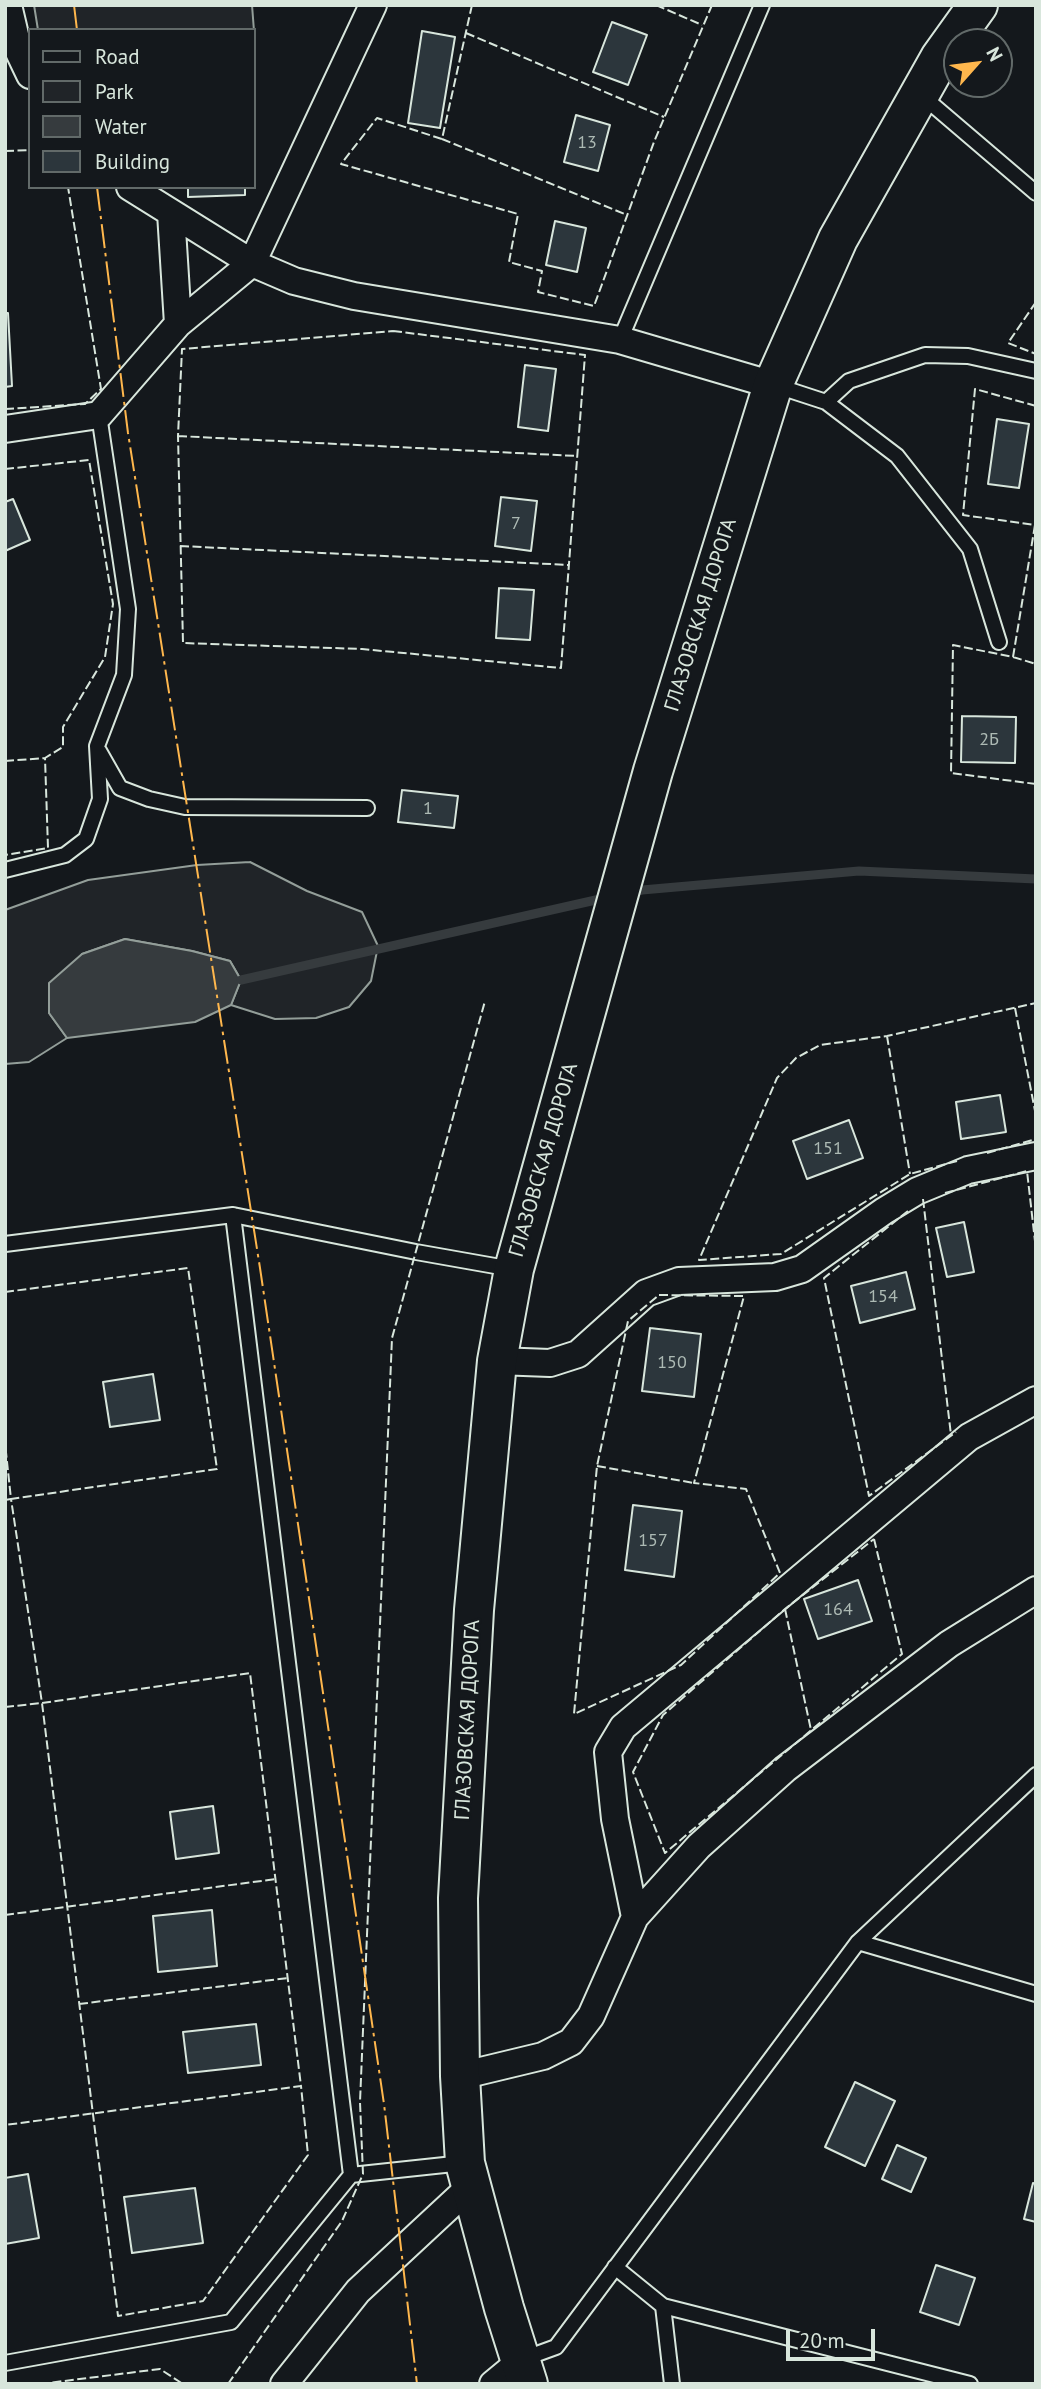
<!DOCTYPE html>
<html>
<head>
<meta charset="utf-8">
<style>
	body { margin:0 }
	#map { position:relative; width:1041px; height:2389px; overflow:hidden; background:#14181c; font-family:"PT Sans",sans-serif }
	canvas { display:block }
	.frame { position:absolute; inset:0; border:7px solid #d8e6dc; pointer-events:none }
	.legend { position:absolute; left:28px; top:28px; width:228px; height:161px; box-sizing:border-box; background:#14181c; border:2px solid #626a69; margin:0; padding:9px 12px; list-style:none; font-size:21px; color:#d8e6dc }
	.legend li { display:flex; align-items:center; gap:14px; height:35px }
	.legend b { width:35px; border:2px solid #626a69 }
	.north { position:absolute; left:943px; top:28px; width:70px; height:70px; box-sizing:border-box; background:#14181c; border:2px solid #626a69; border-radius:50%; rotate:62deg; font-size:19px; font-weight:700; line-height:28px; text-align:center; color:#d8e6dc }
	.north::after { content:''; display:block; margin:auto; width:24px; height:32px; background:#ffb74d; clip-path:polygon(50% 0,100% 100%,50% 72%,0 100%) }
	.scale { position:absolute; left:786px; top:2329px; width:89px; height:32px; box-sizing:border-box; border:4px solid #d8e6dc; border-top:0; padding-left:9px; font-size:21px; line-height:24px; white-space:nowrap; color:#d8e6dc; -webkit-text-stroke:5px #14181c; paint-order:stroke }
</style>
</head>
<body>
<div id="map">
<canvas width="1041" height="2389"></canvas>
<div class="frame"></div>
<ul class="legend">
<li><b style="height:9px;background:#14181c"></b>Road</li>
<li><b style="height:19px;background:#202428"></b>Park</li>
<li><b style="height:19px;background:#363b3e"></b>Water</li>
<li><b style="height:19px;background:#2c363c"></b>Building</li>
</ul>
<div class="north">N</div>
<div class="scale">20 m</div>
</div>
<script>
const c = document.querySelector('canvas').getContext('2d');
c.lineJoin = 'round';
function paint(path, color) { c.fillStyle = color; c.fill(path, 'evenodd'); }
const poly = rows => new Path2D(rows.map(r => 'M' + r).join(''));
function stroke(path, color, width, dash) { c.strokeStyle = color; c.lineWidth = width; c.lineCap = dash ? 'butt' : 'round'; c.setLineDash(dash || []); c.stroke(path); }
function label(font, color, halo, rows, align = 'center') {
  c.font = font + ' "PT Sans",sans-serif'; c.lineWidth = 5; c.setLineDash([]); c.textBaseline = 'middle'; c.strokeStyle = halo; c.fillStyle = color; for (const [text, x, y, turn = 0] of rows) {
    c.save(); c.translate(x, y); c.rotate((+turn || 0) * Math.PI / 180); c.textAlign = isNaN(turn) ? turn : align; if (halo) c.strokeText(text, 0, 0); c.fillText(text, 0, 0); c.restore();
  }
}
const green = poly([
	[34,5,252,5,254,31,38,30,34,5],
	[250,862,307,891,362,912,378,946,371,981,349,1007,316,1018,275,1019,231,1005,241,980,230,961,192,951,125,939,82,954,49,1013,67,1038,29,1062,5,1064,5,910,88,880,197,865,250,862]
]);
paint(green, '#202428');
stroke(green, '#939e99', 2);
const water = poly([
	[125,939,192,951,230,961,241,980,231,1005,195,1022,67,1038,49,1013,49,983,82,954,125,939]
]);
paint(water, '#363b3e');
stroke(water, '#939e99', 2);
stroke(poly([
	[629,893,642,890,859,871,1036,879],
	[241,980,609,897]
]), '#363b3e', 9);
const building = poly([
	[612,22,647,35,628,85,593,72,612,22],
	[422,31,455,37,440,128,408,123,422,31],
	[576,115,610,125,598,171,564,162,576,115],
	[188,187,245,187,245,195,188,197,188,187],
	[555,221,586,228,577,272,546,265,555,221],
	[5,313,8,313,12,386,5,387,5,313],
	[525,365,556,369,548,431,518,427,525,365],
	[997,419,1029,424,1019,488,988,484,997,419],
	[501,497,537,501,531,551,495,546,501,497],
	[13,499,30,540,5,551,5,502,13,499],
	[499,588,534,590,530,640,496,638,499,588],
	[962,716,1016,717,1015,763,961,762,962,716],
	[402,790,458,796,454,828,398,822,402,790],
	[1000,1095,1006,1132,961,1139,956,1102,1000,1095],
	[849,1120,863,1158,807,1179,793,1141,849,1120],
	[964,1222,974,1272,947,1277,936,1228,964,1222],
	[906,1272,915,1309,860,1323,851,1286,906,1272],
	[650,1328,701,1334,694,1397,642,1391,650,1328],
	[153,1374,160,1420,110,1427,103,1382,153,1374],
	[633,1505,682,1511,674,1577,625,1570,633,1505],
	[858,1580,872,1621,818,1639,804,1599,858,1580],
	[213,1806,219,1853,176,1859,170,1812,213,1806],
	[212,1910,217,1966,158,1972,153,1916,212,1910],
	[256,2024,261,2065,188,2073,183,2032,256,2024],
	[855,2082,895,2101,865,2166,825,2147,855,2082],
	[897,2145,926,2158,911,2192,882,2179,897,2145],
	[28,2174,39,2238,5,2244,5,2178,28,2174],
	[1033,2183,1036,2184,1036,2222,1024,2219,1033,2183],
	[195,2188,203,2243,132,2253,124,2197,195,2188],
	[936,2265,975,2278,959,2325,920,2312,936,2265]
]);
paint(building, '#2c363c');
stroke(building, '#d8e6dc', 2);
const lane = poly([
	[920,94,1036,193],
	[620,340,762,5],
	[774,385,826,402,897,456,970,549,999,642],
	[826,402,849,381,925,355,968,356,1036,371],
	[99,751,120,788,149,799,185,807,367,808],
	[5,870,65,855,86,839,100,799,97,746,124,675,128,609,99,415],
	[5,1244,233,1215,416,1252,512,1269],
	[858,1942,1036,1775],
	[351,2175,463,2163],
	[615,2267,663,2306,970,2384],
	[663,2306,672,2384],
	[523,2359,556,2347,858,1942,1036,1994],
	[5,2363,231,2322,351,2175,233,1215]
]);
const street = poly([
	[8,5,19,52,30,75],
	[130,187,252,263,294,281,354,296,620,340,773,385],
	[171,213,178,324],
	[5,429,99,415,178,324,252,263,373,5],
	[497,1361,550,1363,578,1354,646,1293,679,1281,775,1277,802,1269,884,1211,917,1191,968,1170,1036,1156],
	[635,1917,615,1819,608,1752,623,1727,969,1437,1036,1400],
	[460,2076,543,2056,571,2042,591,2016,635,1917,699,1846,785,1769,949,1644,1036,1590],
	[284,2384,358,2291,471,2186],
	[493,2384,522,2360]
]);
const secondary = poly([
	[528,2384,504,2308,465,2163,460,2076,458,1898,474,1610,497,1361,514,1269,653,771,773,385,838,239,940,58,978,5]
]);
stroke(lane, '#d8e6dc', 18);
stroke(street, '#d8e6dc', 30);
stroke(secondary, '#d8e6dc', 42);
stroke(lane, '#14181c', 14);
stroke(street, '#14181c', 26);
stroke(secondary, '#14181c', 38);
stroke(poly([
	[472,5,442,139,377,118,341,164,518,214,509,262,542,271,538,292,594,306,654,142,712,5],
	[656,5,702,25],
	[466,33,664,117],
	[442,139,627,215],
	[5,151,30,150],
	[1036,302,1008,343,1036,354],
	[393,331,585,355,561,668,362,649,183,643,178,436,182,349,393,331],
	[1036,406,975,389,963,515,1035,525,1013,657,953,645,951,773,1036,784],
	[5,409,85,404,101,389,68,187],
	[178,436,577,456],
	[5,469,89,460,113,604,105,657,63,727,63,747,45,758,48,848,5,855],
	[180,546,569,565],
	[1013,657,1036,664],
	[5,761,45,758],
	[1015,1008,1036,1116],
	[887,1036,910,1174],
	[987,1153,1036,1139],
	[957,1161,910,1174,781,1254,699,1260,777,1078,796,1058,820,1045,887,1036,1036,1003],
	[945,1193,1027,1171,1036,1250],
	[923,1199,951,1435],
	[908,1211,824,1278,869,1496,956,1432],
	[5,1292,188,1268,217,1469,11,1499,5,1443],
	[659,1295,744,1296,694,1483,746,1489,780,1573,681,1665,574,1714,597,1466,628,1321,659,1295],
	[597,1466,694,1483],
	[5,1500,11,1499,42,1703,250,1673,301,2086,5,2125],
	[874,1539,902,1654,665,1853,633,1772,663,1715,785,1609,874,1539],
	[785,1609,811,1730],
	[5,1707,42,1703,118,2316,203,2301,308,2155,301,2086],
	[5,1915,276,1879],
	[79,2004,288,1978],
	[40,2384,160,2369,183,2384],
	[228,2384,342,2221,363,2174,360,2102,392,1338,485,1001]
]), '#d8e6dc', 2, [9, 3.5]);
stroke(poly([
	[74,5,77,30],
	[97,187,128,433,260,1268,384,2104,417,2384]
]), '#ffb74d', 2, [24, 5, 3.5, 5]);
label('18px', '#adbab4', null, [
	["13",587,143],
	["7",516,524],
	["2Б",989,740],
	["1",428,809],
	["151",828,1149],
	["154",883,1297],
	["150",672,1363],
	["157",653,1541],
	["164",838,1610]
]);
label('21px', '#d8e6dc', '#14181c', [
	["ГЛАЗОВСКАЯ ДОРОГА",701,615,-73],
	["ГЛАЗОВСКАЯ ДОРОГА",544,1160,-74],
	["ГЛАЗОВСКАЯ ДОРОГА",468,1720,-87]
]);
</script>
</body>
</html>
